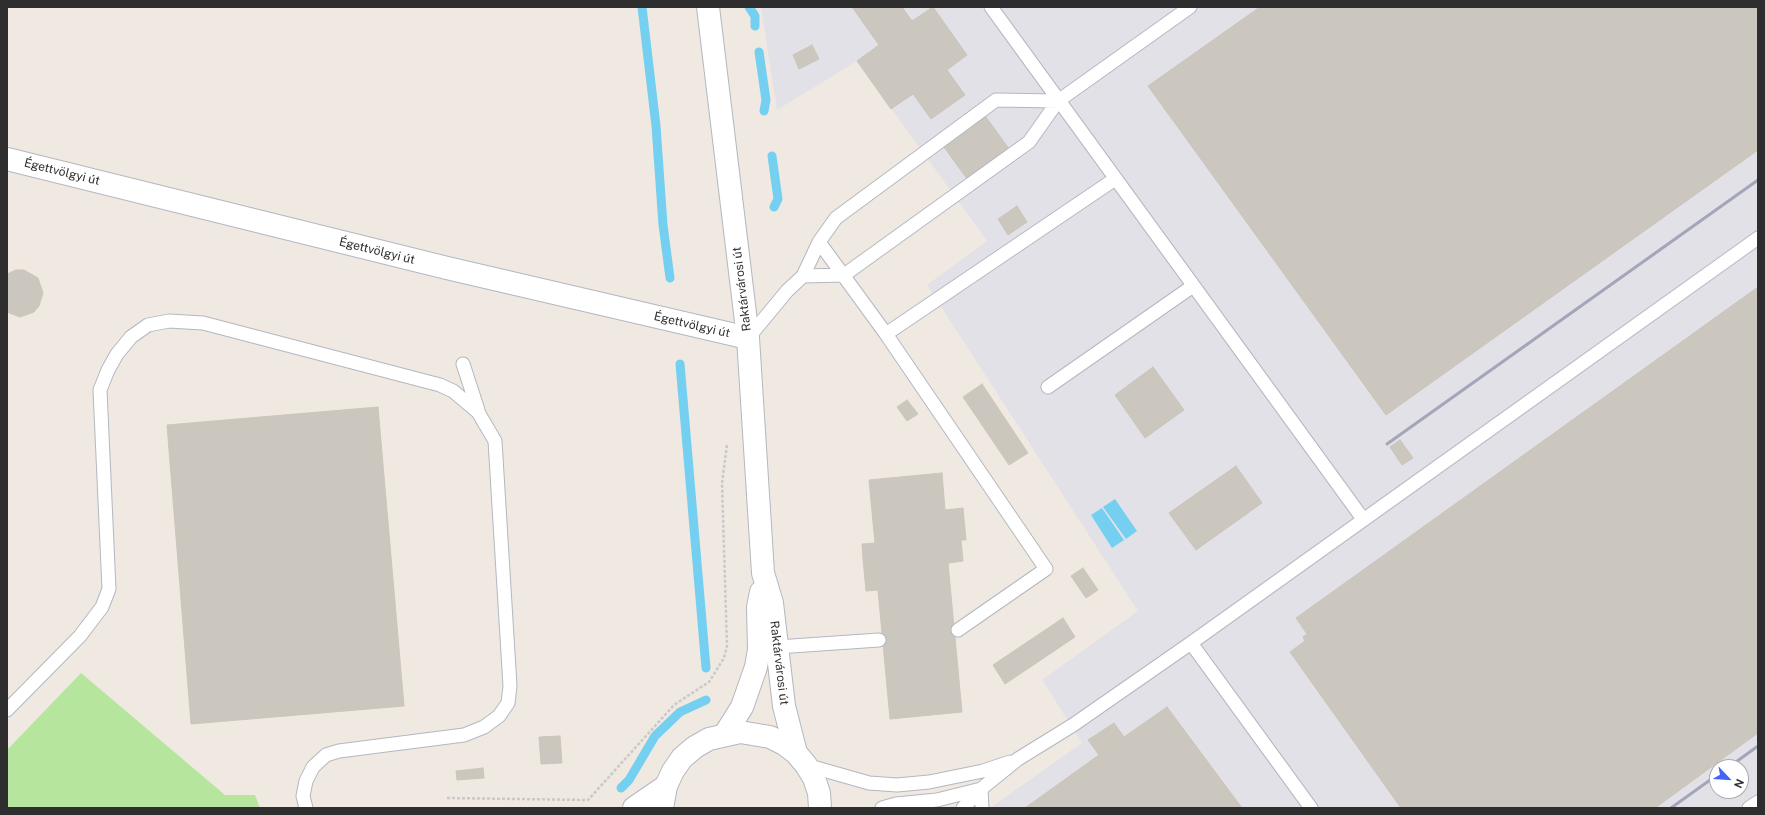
<!DOCTYPE html>
<html>
<head>
<meta charset="utf-8">
<style>
	body { margin:0 }
	#map { position:relative; width:1765px; height:815px; overflow:hidden; background:#efe9e1; font-family:"Public Sans",sans-serif }
	canvas { display:block }
	.frame { position:absolute; inset:0; border:8px solid #2e2e2e; pointer-events:none }
	.north { position:absolute; left:1709px; top:759px; width:40px; height:40px; box-sizing:border-box; background:#fff; border:1px solid #ababab; border-radius:50%; rotate:115deg; font-size:11px; font-weight:700; line-height:16px; text-align:center; color:#2e2e2e }
	.north::after { content:''; display:block; margin:auto; width:14px; height:18px; background:#4264fb; clip-path:polygon(50% 0,100% 100%,50% 72%,0 100%) }
</style>
</head>
<body>
<div id="map">
<canvas width="1765" height="815"></canvas>
<div class="frame"></div>
<div class="north">N</div>
</div>
<script>
const c = document.querySelector('canvas').getContext('2d');
c.lineJoin = 'round';
function paint(path, color) { c.fillStyle = color; c.fill(path, 'evenodd'); }
const poly = rows => new Path2D(rows.map(r => 'M' + r).join(''));
function stroke(path, color, width, dash) { c.strokeStyle = color; c.lineWidth = width; c.lineCap = dash ? 'butt' : 'round'; c.setLineDash(dash || []); c.stroke(path); }
function label(font, color, halo, rows, align = 'center') {
  c.font = font + ' "Public Sans",sans-serif'; c.lineWidth = 3; c.setLineDash([]); c.textBaseline = 'middle'; c.strokeStyle = halo; c.fillStyle = color; for (const [text, x, y, turn = 0] of rows) {
    c.save(); c.translate(x, y); c.rotate((+turn || 0) * Math.PI / 180); c.textAlign = isNaN(turn) ? turn : align; if (halo) c.strokeText(text, 0, 0); c.fillText(text, 0, 0); c.restore();
  }
}
paint(poly([
	[761,7,1758,7,1758,808,990,808,1082,743,1042,680,1138,611,927,285,987,241,857,61,777,110],
	[1717,767,1741,767,1741,791,1717,791]
]), '#e3e1e8');
paint(poly([
	[81,673,225,795,255,795,260,808,7,808,7,750]
]), '#b6e59e');
paint(poly([
	[1115,499,1137,531,1126,539,1103,507],
	[1102,508,1124,540,1112,548,1091,515]
]), '#75cff0');
stroke(poly([
	[642,7,656,126,663,225,670,278],
	[749,7,755,16,755,26],
	[759,52,766,100,764,111],
	[772,156,778,199,774,207],
	[680,364,706,668],
	[621,788,629,780,655,736,680,712,706,700]
]), '#75cff0', 9);
const building = poly([
	[852,7,902,7,912,21,933,7,967,55,947,70,965,95,931,119,913,94,891,109,857,61,879,45,852,7],
	[1260,7,1758,7,1758,150,1386,415,1148,86,1260,7],
	[812,45,819,59,799,69,793,55,812,45],
	[983,113,1015,157,973,187,941,143,983,113],
	[1017,206,1027,222,1008,235,998,219,1017,206],
	[16,270,24,270,38,278,43,293,39,306,34,312,20,317,7,312,7,274,16,270],
	[1758,287,1758,733,1655,808,1401,808,1290,652,1305,641,1303,637,1307,634,1296,618,1758,287],
	[1153,367,1184,410,1145,438,1115,395,1153,367],
	[982,384,1028,453,1009,465,963,397,982,384],
	[907,400,918,414,907,421,897,407,907,400],
	[378,407,404,706,191,724,167,425,378,407],
	[1400,440,1413,458,1402,465,1390,447,1400,440],
	[1236,466,1262,503,1196,550,1169,513,1236,466],
	[942,473,945,510,963,508,966,540,961,540,963,561,948,563,962,712,890,719,878,590,866,591,863,559,862,544,875,543,869,480,942,473],
	[1083,568,1098,590,1086,598,1071,576,1083,568],
	[1063,618,1075,637,1005,684,993,665,1063,618],
	[1167,707,1242,808,1025,808,1124,737,1167,707],
	[1114,723,1124,737,1099,755,1088,740,1114,723],
	[560,736,562,763,541,764,539,737,560,736],
	[483,768,484,778,457,780,456,771,483,768]
]);
paint(building, '#cbc7bf');
stroke(building, '#cbc5ba', 1);
const lane = poly([
	[991,7,1363,519],
	[819,242,886,334,1046,569,958,630],
	[803,276,844,275,1029,142,1058,101,1190,7],
	[886,334,1115,179],
	[748,338,787,291,803,276,819,242,836,218,996,100,1058,101],
	[463,364,478,410],
	[1048,387,1193,286],
	[1191,643,1311,808],
	[777,647,879,640],
	[7,710,80,636,102,607,109,589,100,390,108,370,117,354,131,337,148,325,169,321,203,323,440,385,453,391,478,412,495,441,510,686,508,703,499,716,484,727,464,735,339,751,326,755,313,767,306,781,303,796,306,808],
	[806,765,869,783,897,785,929,782,983,771,1010,762],
	[981,789,982,808],
	[882,808,896,804,937,800,981,789],
	[963,808,981,789,1018,759,1073,725,1191,643,1758,238],
	[1749,808,1758,802]
]);
const street = poly([
	[7,159,447,268,748,338],
	[634,808,666,786]
]);
const secondary = poly([
	[708,7,748,338,763,573,772,603,784,706,796,753],
	[725,734,742,707,756,667,759,649,758,607,761,592],
	[662,808,666,786,673,771,682,758,695,747,709,739,740,732,770,737,784,744,796,753,806,765,814,778,819,793,820,808]
]);
stroke(lane, '#b4b7c1', 15);
stroke(street, '#b4b7c1', 24);
stroke(secondary, '#b4b7c1', 24);
stroke(poly([
	[447,798,588,800,674,705,709,682,724,658,727,646,722,483,727,445]
]), '#c9c9c9', 2.5, [3, 2]);
stroke(lane, '#fff', 13);
stroke(street, '#fff', 22);
stroke(secondary, '#fff', 22);
stroke(poly([
	[1387,444,1758,180],
	[1729,767,1758,746],
	[1671,808,1717,775]
]), '#a3a6b8', 3);
label('12px', '#2e2e2e', '#fff', [
	["Égettvölgyi út",62,172,14],
	["Égettvölgyi út",377,251,14],
	["Raktárvárosi út",742,289,-97],
	["Égettvölgyi út",692,325,13],
	["Raktárvárosi út",779,663,83]
]);
</script>
</body>
</html>
